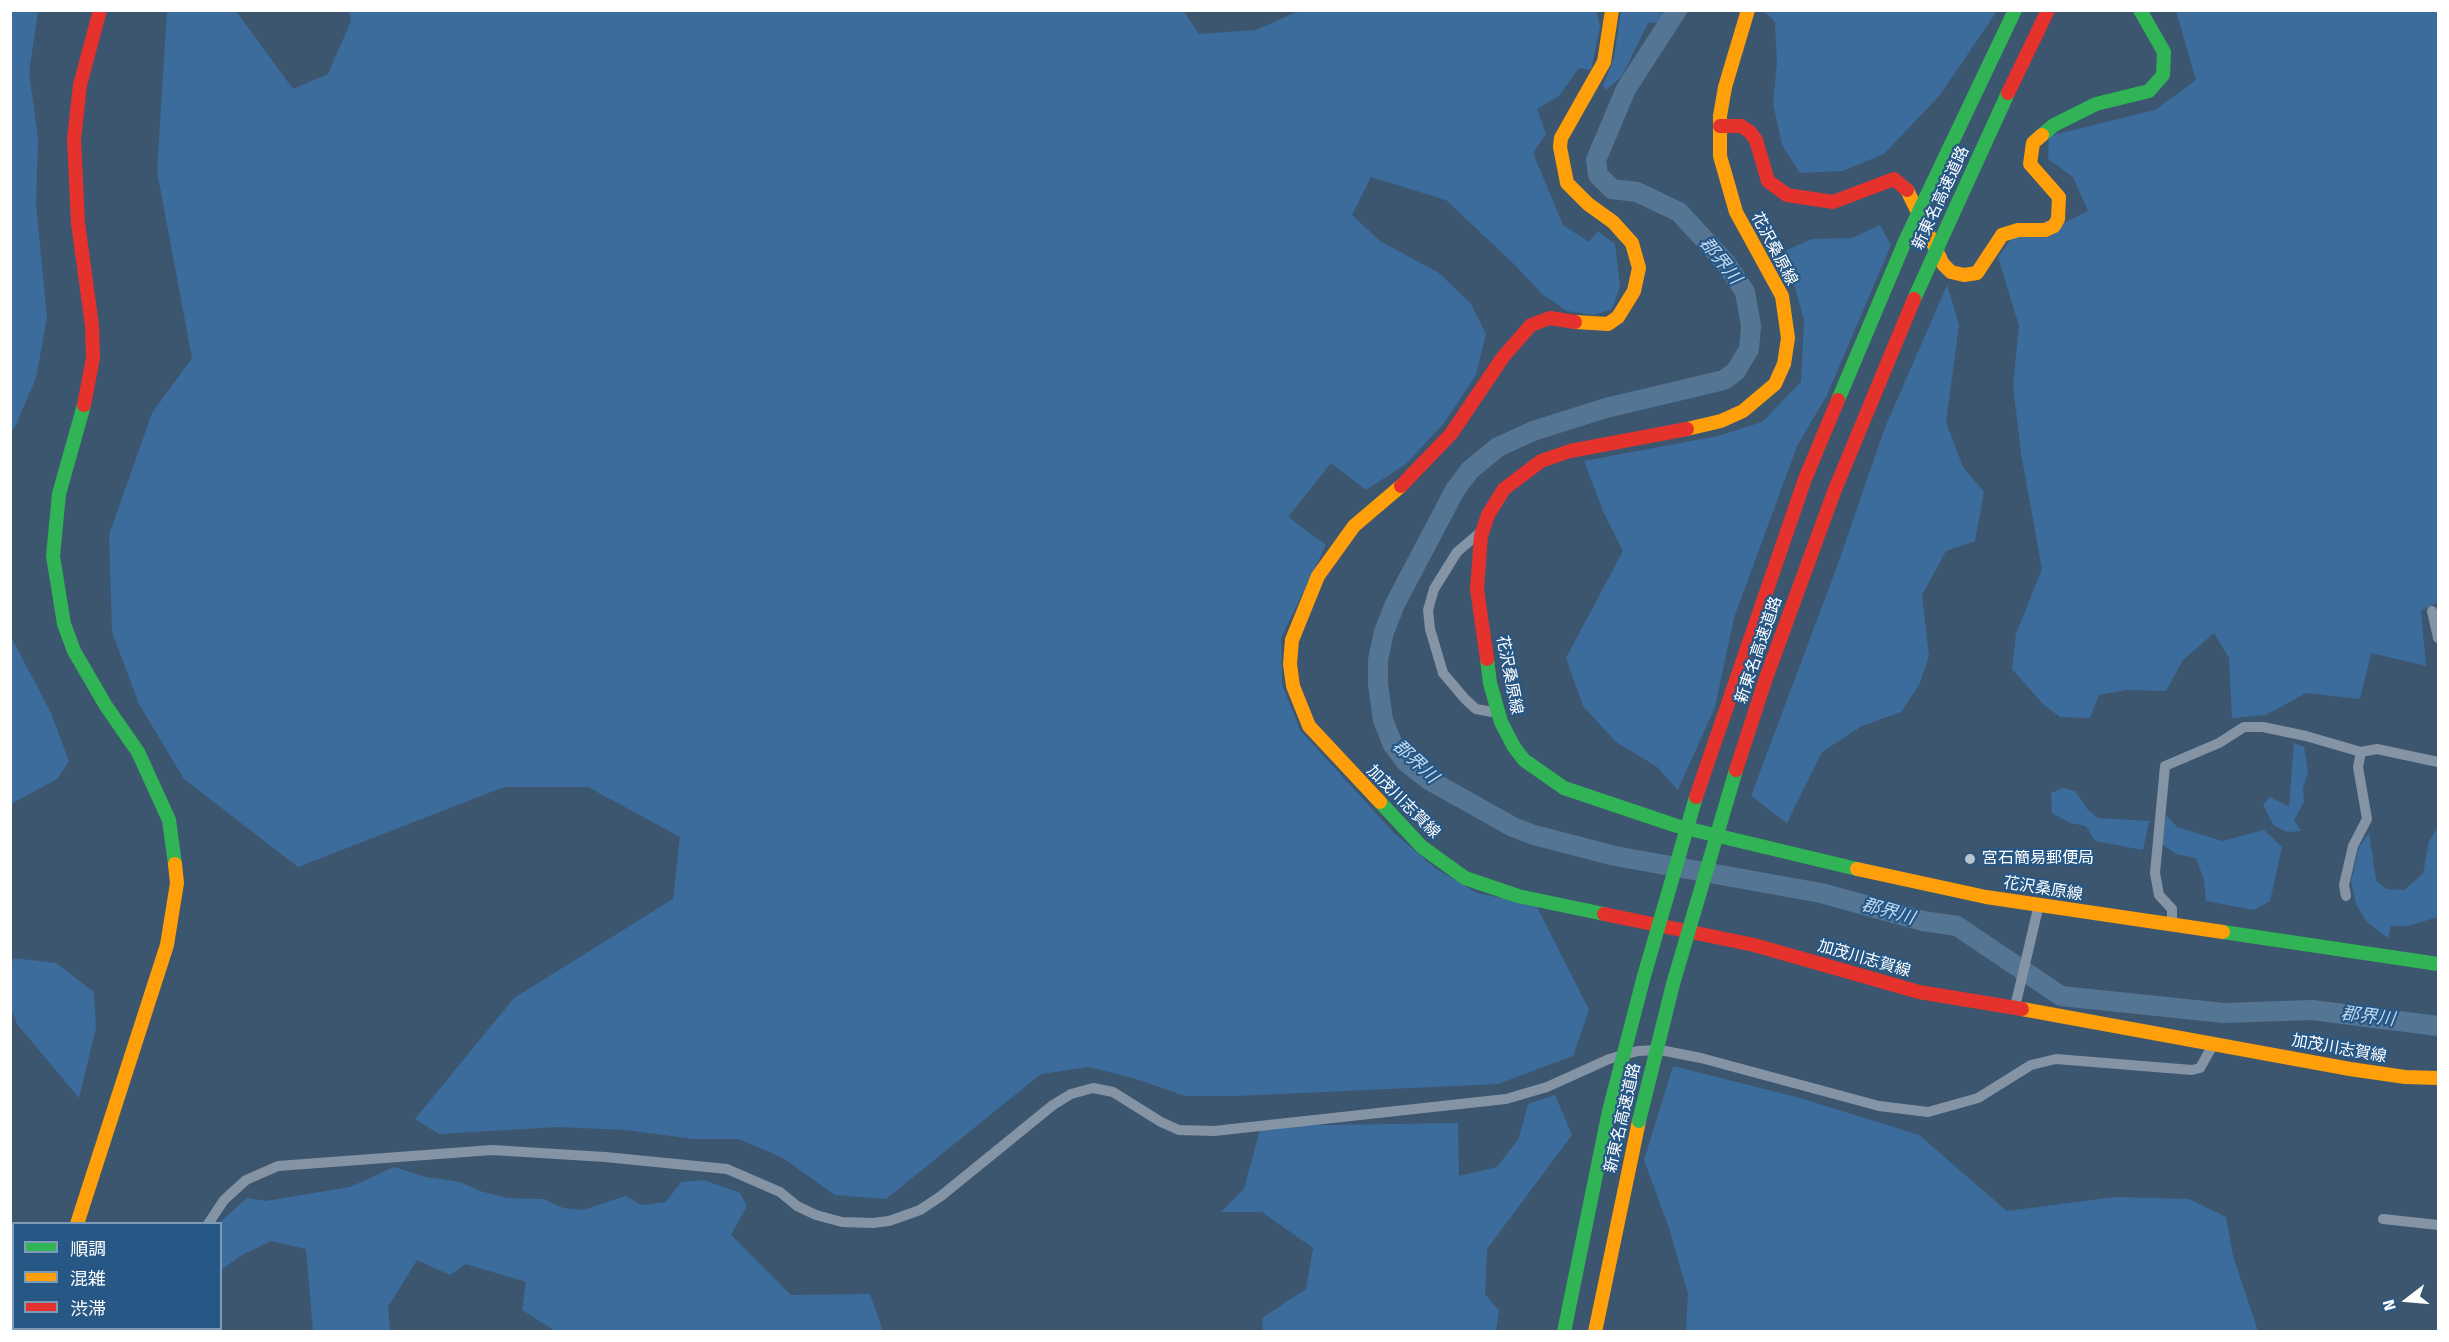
<!DOCTYPE html>
<html>
<head>
<meta charset="utf-8">
<style>
	body { margin:0 }
	#map { position:relative; width:2449px; height:1342px; overflow:hidden; background:#3d566f; font-family:"Fira Sans","Noto Sans JP",sans-serif }
	canvas { display:block }
	.frame { position:absolute; inset:0; border:12px solid #fff; pointer-events:none }
	.legend { position:absolute; left:12px; top:1222px; width:210px; height:108px; box-sizing:border-box; background:#275785; border:2px solid #7d9ab6; margin:0; padding:8px 10px; list-style:none; font-size:18px; color:#fff }
	.legend li { display:flex; align-items:center; gap:12px; height:30px }
	.legend b { width:30px; border:2px solid #7d9ab6 }
	.north { position:absolute; left:2377px; top:1270px; width:60px; height:60px; -webkit-text-stroke:4px #275785; paint-order:stroke; rotate:254deg; font-size:16px; font-weight:700; line-height:24px; text-align:center; color:#fff }
	.north::after { content:''; display:block; margin:auto; width:21px; height:27px; background:#fff; clip-path:polygon(50% 0,100% 100%,50% 72%,0 100%) }
</style>
</head>
<body>
<div id="map">
<canvas width="2449" height="1342"></canvas>
<div class="frame"></div>
<ul class="legend">
<li><b style="height:8px;background:#30b455"></b>順調</li>
<li><b style="height:8px;background:#ff9f0a"></b>混雑</li>
<li><b style="height:8px;background:#e5322d"></b>渋滞</li>
</ul>
<div class="north">N</div>
</div>
<script>
const c = document.querySelector('canvas').getContext('2d');
c.lineJoin = 'round';
function paint(path, color) { c.fillStyle = color; c.fill(path, 'evenodd'); }
const poly = rows => new Path2D(rows.map(r => 'M' + r).join(''));
function stroke(path, color, width, dash) { c.strokeStyle = color; c.lineWidth = width; c.lineCap = dash ? 'butt' : 'round'; c.setLineDash(dash || []); c.stroke(path); }
function label(font, color, halo, rows, align = 'center') {
  c.font = font + ' "Fira Sans","Noto Sans JP",sans-serif'; c.lineWidth = 4.5; c.setLineDash([]); c.textBaseline = 'middle'; c.strokeStyle = halo; c.fillStyle = color; for (const [text, x, y, turn = 0] of rows) {
    c.save(); c.translate(x, y); c.rotate((+turn || 0) * Math.PI / 180); c.textAlign = isNaN(turn) ? turn : align; if (halo) c.strokeText(text, 0, 0); c.fillText(text, 0, 0); c.restore();
  }
}
paint(poly([
	[11,10,38,11,29,73,38,138,36,204,47,317,36,378,14,429,11,430],
	[1183,10,1199,34,1256,30,1299,11,1596,11,1600,26,1591,70,1579,68,1559,96,1537,109,1546,134,1533,153,1563,225,1589,242,1598,231,1615,244,1620,287,1612,309,1594,315,1567,311,1542,294,1515,265,1446,200,1371,177,1352,215,1380,241,1439,273,1471,304,1486,334,1476,375,1444,423,1406,464,1366,490,1331,463,1288,517,1326,545,1281,638,1282,684,1300,730,1393,832,1435,868,1477,893,1536,905,1589,1010,1573,1056,1498,1084,1236,1096,1185,1096,1133,1078,1089,1067,1041,1074,886,1199,835,1195,783,1158,739,1139,694,1139,625,1130,558,1127,439,1134,415,1119,514,998,673,899,680,837,588,787,504,787,298,867,184,779,139,704,112,632,109,535,152,413,192,358,157,171,167,11,236,11,293,89,328,74,351,21,349,11],
	[1621,11,1662,11,1661,22,1648,23,1622,76,1606,90,1603,86,1614,58],
	[1764,11,1997,11,1940,95,1884,154,1842,171,1800,173,1782,145,1773,103,1777,64,1775,22],
	[2176,11,2438,11,2438,602,2421,611,2426,666,2371,653,2360,699,2306,693,2266,715,2232,718,2229,658,2214,633,2183,660,2166,691,2126,690,2099,695,2090,718,2060,717,2043,704,2012,669,2016,634,2042,569,2021,453,2013,385,2019,326,1998,257,2018,230,2058,226,2088,211,2073,177,2048,159,2049,136,2155,110,2196,80],
	[1880,225,1891,245,1827,395,1797,446,1734,618,1715,707,1678,790,1656,766,1616,742,1583,706,1566,658,1623,551,1603,511,1584,461,1718,436,1762,422,1801,382,1804,320,1785,251,1812,239,1852,238],
	[1947,285,1959,325,1946,422,1963,467,1984,492,1975,541,1946,551,1922,595,1929,656,1919,685,1901,712,1862,726,1822,752,1787,823,1751,796,1839,561,1884,430],
	[11,637,50,711,69,761,57,779,11,804],
	[2294,743,2304,747,2308,772,2303,788,2304,802,2294,820,2301,831,2288,832,2274,826,2263,805,2270,797,2289,807],
	[2063,788,2075,791,2088,810,2098,818,2149,821,2143,850,2095,841,2086,826,2070,823,2052,813,2051,793],
	[2166,815,2177,827,2222,841,2264,830,2282,847,2270,901,2254,910,2206,901,2204,880,2196,858,2176,854,2162,844],
	[2438,827,2438,917,2408,926,2391,926,2388,938,2367,922,2356,904,2351,882,2359,847,2369,833,2376,880,2386,889,2404,890,2423,874,2429,841],
	[13,958,56,963,94,992,96,1028,79,1098,17,1024,10,1006,11,968],
	[1673,1066,1800,1098,1919,1135,2007,1211,2115,1197,2189,1199,2226,1217,2233,1256,2258,1331,1686,1331,1688,1294,1669,1228,1644,1160],
	[1555,1095,1572,1135,1487,1249,1485,1294,1499,1311,1496,1331,1263,1331,1262,1318,1306,1289,1313,1248,1262,1212,1221,1212,1244,1189,1261,1126,1458,1123,1459,1176,1497,1167,1519,1138,1528,1104],
	[394,1167,426,1177,460,1182,480,1191,507,1198,543,1199,563,1208,583,1210,626,1196,641,1205,666,1202,681,1182,704,1180,740,1193,747,1206,731,1235,791,1295,870,1294,883,1331,555,1331,522,1310,526,1282,466,1264,450,1275,417,1260,388,1307,390,1331,313,1331,306,1249,271,1241,242,1255,221,1270,219,1223,247,1198,266,1201,350,1187]
]), '#3c6c9b');
stroke(poly([
	[1677,10,1626,89,1596,160,1598,175,1612,189,1637,192,1679,212,1725,262,1745,292,1751,326,1749,349,1736,371,1724,380,1606,408,1533,431,1498,447,1470,470,1455,490,1395,604,1384,632,1378,660,1378,684,1383,720,1393,745,1406,762,1429,780,1513,827,1534,835,1615,856,1821,893,1923,921,1957,926,2061,996,2224,1013,2312,1010,2438,1026]
]), '#557595', 20);
stroke(poly([
	[1483,530,1457,552,1434,589,1428,610,1430,629,1443,673,1465,699,1476,709,1498,713],
	[2432,611,2438,638],
	[2346,896,2344,885,2353,846,2367,819,2358,767,2361,752],
	[2172,924,2172,909,2159,895,2155,873,2165,766,2219,743,2244,727,2263,727,2306,736,2361,752,2377,749,2438,762],
	[2015,1007,2039,904],
	[2383,1219,2438,1225],
	[208,1224,224,1200,246,1180,278,1166,492,1150,605,1157,727,1169,780,1192,797,1206,816,1215,842,1222,873,1223,889,1221,920,1210,941,1196,1053,1105,1071,1094,1093,1088,1113,1092,1161,1122,1179,1130,1214,1131,1506,1099,1547,1087,1609,1059,1638,1051,1660,1050,1701,1058,1879,1106,1928,1112,1978,1098,2031,1065,2056,1059,2192,1070,2200,1068,2213,1045],
	[10,1235,14,1235],
	[10,1292,14,1290]
]), '#8494a5', 10);
stroke(poly([
	[2042,135,2054,125,2096,104,2149,91,2163,75,2164,52,2140,10],
	[84,405,59,494,53,556,64,624,74,651,106,706,138,752,169,820,175,864],
	[1487,659,1490,683,1501,722,1514,747,1524,760,1564,788,1677,826,1857,869],
	[1380,802,1422,847,1465,878,1518,896,1604,914],
	[2223,932,2438,964],
	[1564,1332,1609,1111]
]), '#30b455', 14);
stroke(poly([
	[1907,190,1943,264,1951,272,1964,275,1977,273,2002,235,2018,230,2045,230,2054,226,2058,219,2059,197,2030,164,2033,143,2042,135],
	[1575,322,1608,324,1618,317,1634,291,1639,268,1632,243,1613,222,1588,204,1567,183,1560,147,1561,138,1604,62,1612,10],
	[1687,429,1721,421,1743,411,1775,384,1784,364,1788,338,1782,296,1736,212,1720,156,1720,116,1725,87,1748,10],
	[1380,802,1309,726,1293,686,1290,664,1292,640,1318,576,1354,526,1401,486],
	[1857,869,1986,897,2223,932],
	[2022,1009,2350,1069,2405,1077,2438,1078],
	[77,1224,167,945,177,883,175,864],
	[1595,1332,1639,1121]
]), '#ff9f0a', 14);
stroke(poly([
	[1720,126,1741,126,1750,132,1756,140,1768,181,1787,195,1833,202,1894,179,1907,190],
	[84,405,93,358,92,326,78,223,74,139,80,85,100,10],
	[1401,486,1451,434,1503,357,1531,325,1550,318,1575,322],
	[1487,659,1477,589,1481,536,1488,515,1504,489,1541,461,1570,451,1687,429],
	[1604,914,1754,945,1919,992,2022,1009],
	[64,1328,64,1332]
]), '#e5322d', 14);
stroke(poly([
	[1914,299,2008,93],
	[1838,400,1906,239,2015,10],
	[1609,1111,1644,976,1696,797],
	[1639,1121,1673,984,1736,770]
]), '#30b455', 14);
stroke(poly([
	[2008,93,2048,10],
	[1736,770,1766,678,1834,492,1914,299],
	[1696,797,1805,479,1838,400]
]), '#e5322d', 14);
for (const [x, y, r, color] of [
	[1970,859,6,"#bbc4cd"]
]) { const dot = new Path2D(); dot.arc(x, y, r, 0, 2 * Math.PI); c.fillStyle = color; c.fill(dot); stroke(dot, '#275785', 2); }
label('16px', '#fff', '#275785', [
	["新東名高速道路",1941,198,-65],
	["花沢桑原線",1774,249,62],
	["新東名高速道路",1759,650,-71],
	["花沢桑原線",1509,675,79],
	["加茂川志賀線",1403,802,45],
	["花沢桑原線",2043,889,9],
	["加茂川志賀線",1864,959,16],
	["加茂川志賀線",2339,1049,10],
	["新東名高速道路",1623,1118,-77]
]);
label('16px', '#fff', '#275785', [
	["宮石簡易郵便局",1982,859]
], 'left');
label('italic 18px', '#bdd8ef', '#275785', [
	["郡界川",1720,261,51],
	["郡界川",1415,762,43],
	["郡界川",1888,912,16],
	["郡界川",2368,1017,7]
]);
</script>
</body>
</html>
